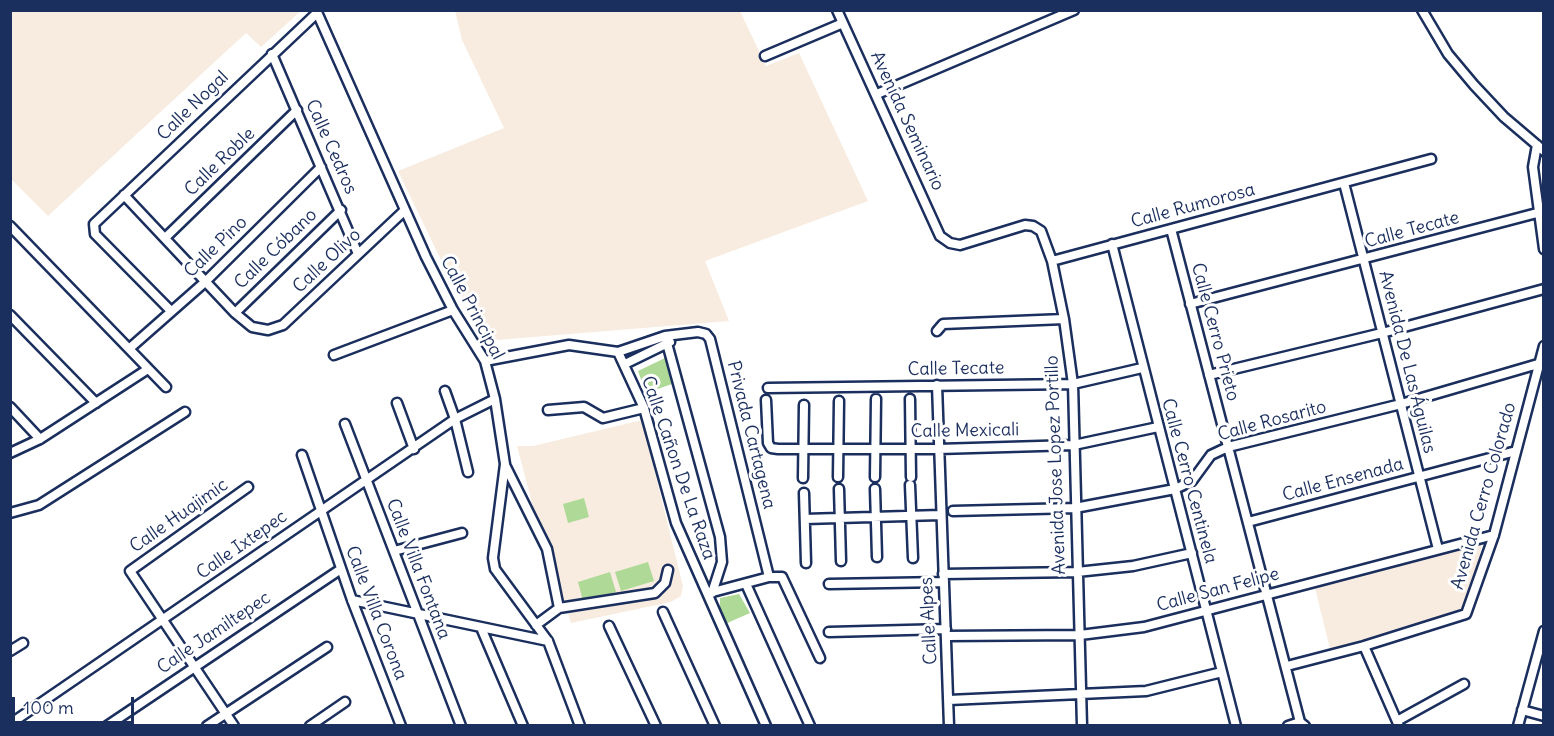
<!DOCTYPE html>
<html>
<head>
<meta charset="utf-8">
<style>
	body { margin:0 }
	#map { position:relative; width:1554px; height:736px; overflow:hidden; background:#fff; font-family:Delius,sans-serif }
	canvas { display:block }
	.frame { position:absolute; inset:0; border:12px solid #1b2f5e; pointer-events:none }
	.scale { position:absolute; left:12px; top:697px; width:122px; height:27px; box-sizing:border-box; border:3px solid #1b2f5e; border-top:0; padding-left:8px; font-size:18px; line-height:21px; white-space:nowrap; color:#1b2f5e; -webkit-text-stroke:4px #fff; paint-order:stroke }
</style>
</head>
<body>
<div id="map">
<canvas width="1554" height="736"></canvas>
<div class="frame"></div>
<div class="scale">100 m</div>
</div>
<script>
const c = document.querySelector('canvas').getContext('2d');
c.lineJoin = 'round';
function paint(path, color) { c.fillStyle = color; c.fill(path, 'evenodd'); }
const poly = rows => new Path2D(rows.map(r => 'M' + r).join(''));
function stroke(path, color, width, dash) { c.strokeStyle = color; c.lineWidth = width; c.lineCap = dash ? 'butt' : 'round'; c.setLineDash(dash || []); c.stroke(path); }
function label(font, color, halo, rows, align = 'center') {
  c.font = font + ' Delius,sans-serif'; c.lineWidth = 6; c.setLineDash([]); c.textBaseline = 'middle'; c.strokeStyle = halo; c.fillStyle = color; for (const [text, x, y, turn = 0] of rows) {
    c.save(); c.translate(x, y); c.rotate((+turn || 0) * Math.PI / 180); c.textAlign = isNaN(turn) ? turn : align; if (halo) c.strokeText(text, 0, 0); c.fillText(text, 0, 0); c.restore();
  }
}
paint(poly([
	[301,11,261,47,246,33,48,216,11,179,11,11],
	[455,11,740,11,766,66,799,53,868,201,705,261,729,321,497,340,454,287,398,171,504,128,462,40],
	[642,420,683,586,681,596,671,602,571,623,544,532,538,526,517,446,533,446],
	[1482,544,1476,574,1464,605,1457,611,1448,617,1330,649,1315,588]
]), '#f8ece0');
paint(poly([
	[665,358,668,358,675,383,646,393,638,371],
	[584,498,589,517,568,523,563,504],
	[648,562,654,581,621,591,615,572],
	[610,572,616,592,583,601,578,582],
	[739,594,750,613,725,624,720,611,720,598]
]), '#afd996');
const minor = poly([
	[316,10,426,257,453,310,485,361,495,399,505,464,493,558,495,569,548,641,580,726],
	[837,10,940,236,950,243,960,245,1025,225,1033,226,1041,231,1052,261,1064,319,1073,384,1082,726],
	[1422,10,1448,54,1474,85,1504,117,1544,151],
	[272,54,358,254],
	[765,56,843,23],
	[877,94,1074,10],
	[1537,145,1533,167,1544,249],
	[1344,183,1438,549],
	[124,195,235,313,252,327,268,330,283,325,404,211],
	[10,226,166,387],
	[1171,229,1300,722],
	[165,238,297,110],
	[1112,244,1236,726],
	[1052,261,1431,159],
	[1190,304,1537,213],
	[171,311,95,234,94,224,317,13],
	[235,313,341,210],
	[10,315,96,403],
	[937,331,943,324,1064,319],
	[665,336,720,537,722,562,712,593],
	[130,348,205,282,321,167],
	[618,352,644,408,676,523,766,726],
	[334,355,453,310],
	[485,361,569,345,618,352,665,336,698,332,706,334,710,339,769,577],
	[625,364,670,342],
	[1209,375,1382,333,1544,289],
	[937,385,949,726],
	[768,388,1073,384,1142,368],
	[445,391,455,419,468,472],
	[910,399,911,477],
	[766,400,768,443,771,448,778,449,938,449,1074,445,1158,427],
	[397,403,414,449],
	[10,407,40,439],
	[548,410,584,407,603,418,644,408],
	[345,424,461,726],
	[10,453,40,439,148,369],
	[302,455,352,600,401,726],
	[505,465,547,549,559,608],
	[838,477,839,401],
	[875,477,876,399],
	[803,478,804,405],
	[910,485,913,558],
	[839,489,841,561],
	[875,489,877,557],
	[804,493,806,563],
	[953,511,1075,508,1175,489,1192,481,1211,455,1228,447,1401,404,1538,364],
	[10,513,39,505,185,412],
	[805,519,940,515],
	[1248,522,1516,451],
	[394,551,462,533],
	[943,574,1077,572,1133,566,1192,553],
	[746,584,810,726],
	[829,584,943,582],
	[709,593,769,577,782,577,820,658],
	[352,600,548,641],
	[663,612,715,726],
	[536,625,559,608,655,593,665,583,668,570],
	[609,626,656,726],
	[482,630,523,726],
	[829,632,946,629],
	[946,636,1080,635,1144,627,1494,535],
	[1364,646,1399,726],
	[10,651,23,643],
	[1287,666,1364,646,1466,614,1494,535,1544,346],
	[949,700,1146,691,1222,672],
	[1522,710,1544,716],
	[1397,721,1464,684],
	[10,724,455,419,495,399],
	[107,726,341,569],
	[207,726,327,647],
	[234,726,130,571,248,487],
	[310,726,345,702],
	[1288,726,1300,722,1305,726],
	[1518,726,1544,631]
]);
stroke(minor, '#1b2f5e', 13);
stroke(minor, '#fff', 8);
label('18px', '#1b2f5e', '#fff', [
	["Calle Nogal",193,106,-44],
	["Avenida Seminario",907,121,65],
	["Calle Cedros",331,147,66],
	["Calle Roble",220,162,-44],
	["Calle Rumorosa",1193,206,-15],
	["Calle Tecate",1412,230,-15],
	["Calle Pino",216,247,-44],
	["Calle Cóbano",276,249,-44],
	["Calle Olivo",327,261,-43],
	["Calle Principal",472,308,62],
	["Calle Cerro Prieto",1215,332,75],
	["Avenida De Las Águilas",1407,362,76],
	["Calle Tecate",956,369,-1],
	["Calle Rosarito",1272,421,-15],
	["Calle Mexicali",965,431,-1],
	["Privada Cartagena",751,435,76],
	["Avenida Jose Lopez Portillo",1056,465,-92],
	["Calle Cañon De La Raza",678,468,71],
	["Calle Ensenada",1343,480,-15],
	["Calle Cerro Centinela",1189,481,75],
	["Avenida Cerro Colorado",1484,496,-74],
	["Calle Huajimic",179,516,-35],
	["Calle Ixtepec",242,545,-35],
	["Calle Villa Fontana",418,569,69],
	["Calle San Felipe",1218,590,-15],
	["Calle Villa Corona",376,613,69],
	["Calle Alpes",929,621,-93],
	["Calle Jamiltepec",214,633,-34]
]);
</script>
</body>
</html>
